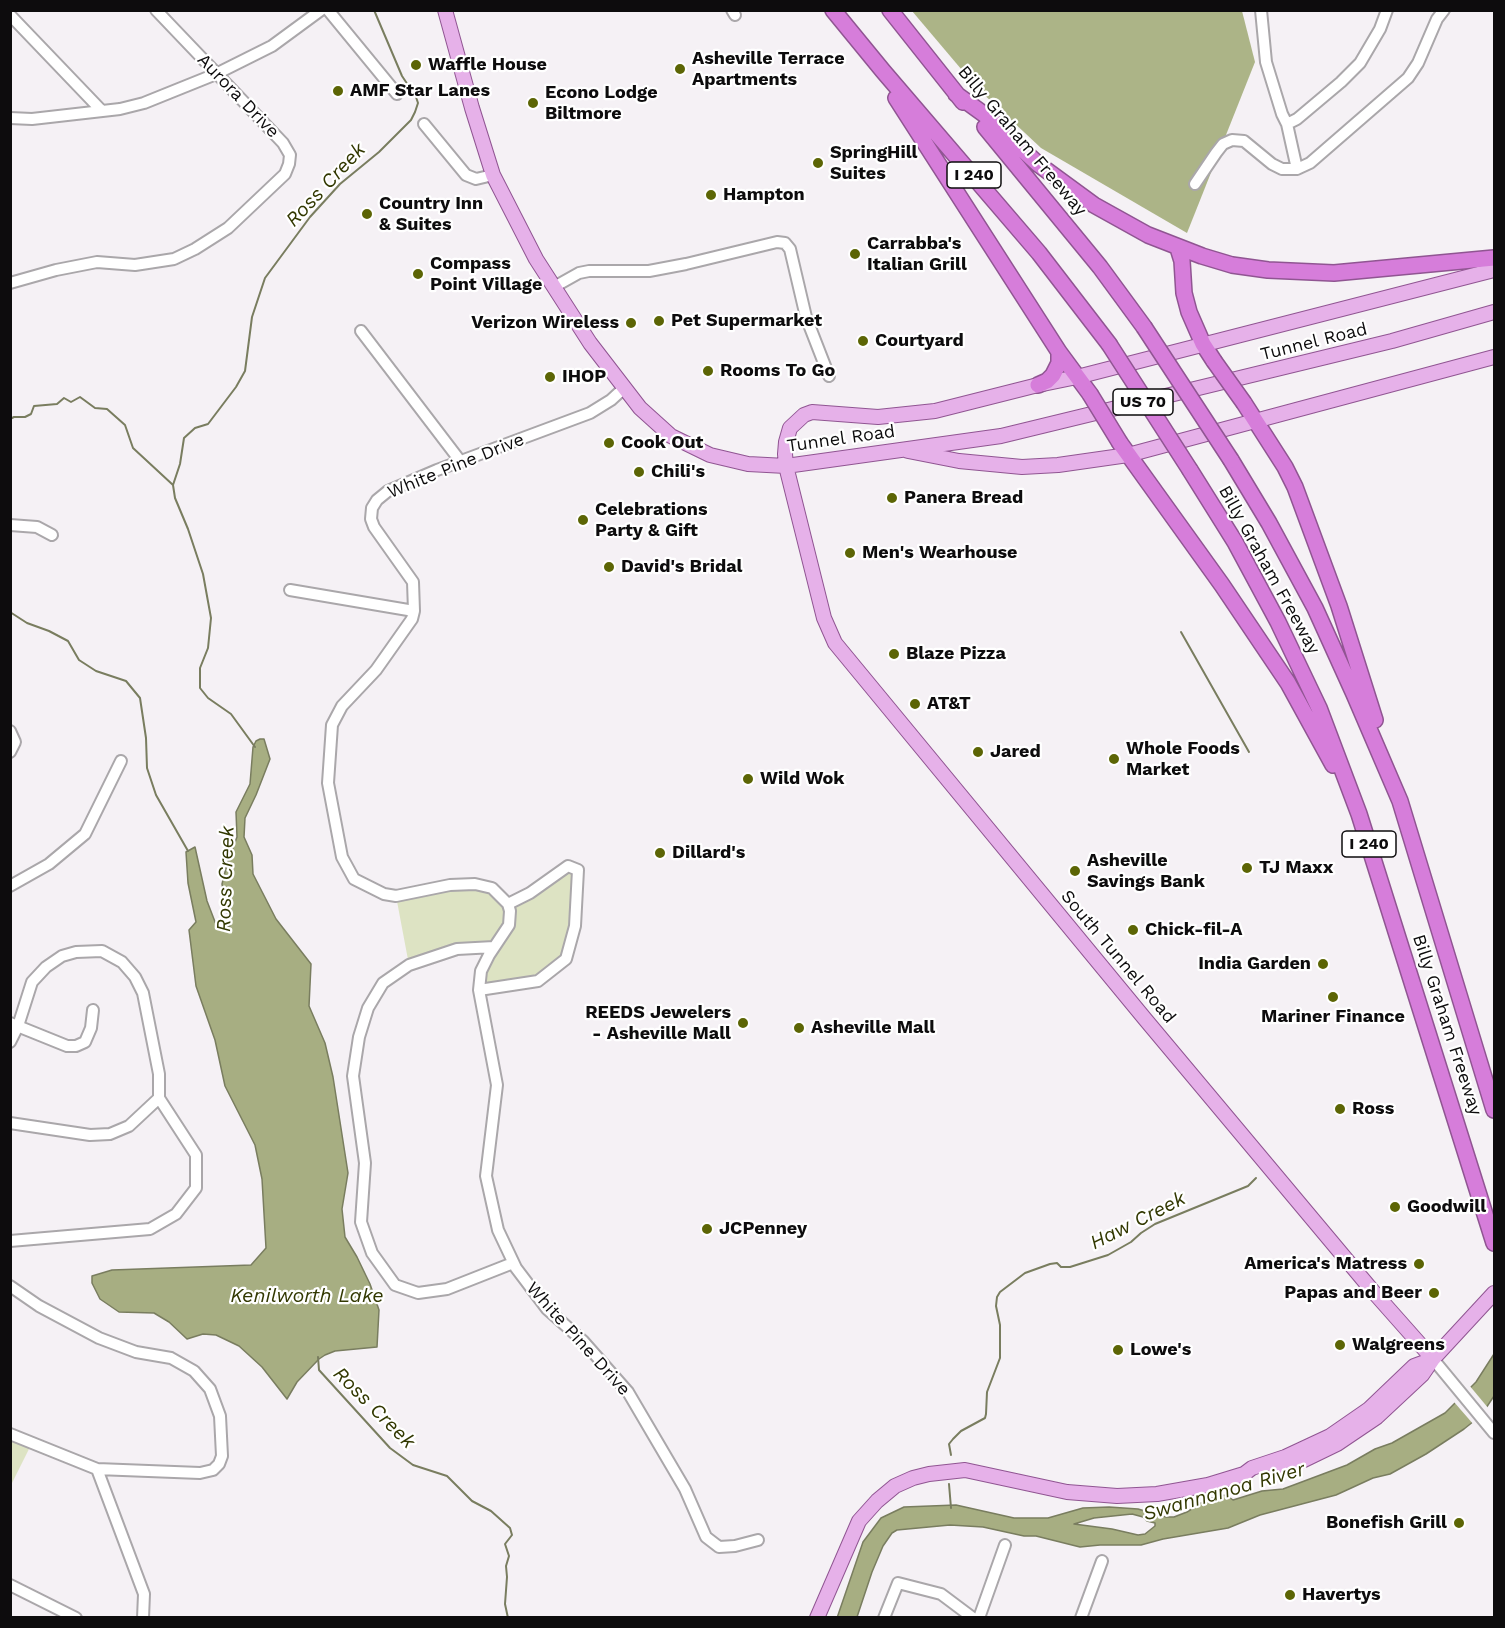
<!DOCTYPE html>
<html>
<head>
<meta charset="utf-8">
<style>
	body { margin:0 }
	#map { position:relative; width:1505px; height:1628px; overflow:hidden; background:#f5f1f5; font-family:"Work Sans",sans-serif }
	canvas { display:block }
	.frame { position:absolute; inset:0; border:12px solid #0d0c0d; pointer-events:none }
</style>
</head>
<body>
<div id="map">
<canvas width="1505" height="1628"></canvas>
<div class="frame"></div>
</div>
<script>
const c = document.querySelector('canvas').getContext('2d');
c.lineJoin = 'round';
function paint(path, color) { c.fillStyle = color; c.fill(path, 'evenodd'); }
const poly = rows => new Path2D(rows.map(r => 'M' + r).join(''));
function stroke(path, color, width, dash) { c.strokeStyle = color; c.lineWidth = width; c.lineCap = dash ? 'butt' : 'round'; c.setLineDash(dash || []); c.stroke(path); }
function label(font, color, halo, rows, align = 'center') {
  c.font = font + ' "Work Sans",sans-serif'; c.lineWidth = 4.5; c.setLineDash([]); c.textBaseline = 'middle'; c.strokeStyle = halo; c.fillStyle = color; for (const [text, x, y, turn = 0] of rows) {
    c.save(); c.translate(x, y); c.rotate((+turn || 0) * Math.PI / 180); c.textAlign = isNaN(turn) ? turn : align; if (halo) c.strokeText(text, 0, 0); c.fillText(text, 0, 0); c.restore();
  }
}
paint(poly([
	[568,866,578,870,566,959,538,981,479,990,487,946,409,965,396,896,475,884,508,904],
	[11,1434,32,1443,11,1485]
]), '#dde3c3');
paint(poly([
	[912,11,1242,11,1255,62,1187,233,1041,148,978,89]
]), '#acb487');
const water = poly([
	[260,739,264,739,270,759,256,795,245,818,244,837,252,855,253,874,276,919,311,964,309,1006,325,1043,333,1077,348,1173,342,1209,345,1237,357,1257,370,1284,379,1310,377,1347,335,1351,325,1355,319,1359,297,1382,287,1399,262,1367,239,1346,216,1335,203,1334,187,1339,169,1322,154,1313,119,1312,100,1299,92,1283,92,1276,112,1270,251,1265,266,1248,262,1179,255,1145,225,1086,215,1040,196,986,189,930,196,922,188,883,186,852,195,847,207,901,217,927,230,926,222,884,227,864,237,837,236,812,250,784,253,747,256,741,260,739],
	[1494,1354,1494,1396,1486,1408,1474,1421,1464,1429,1426,1454,1390,1474,1373,1478,1336,1495,1260,1515,1228,1528,1163,1539,1141,1545,1100,1545,1080,1547,1036,1536,1024,1536,983,1527,950,1525,897,1530,892,1533,883,1546,872,1572,857,1617,837,1618,863,1542,881,1518,904,1507,956,1505,1014,1518,1048,1518,1083,1508,1109,1507,1138,1509,1166,1517,1174,1517,1187,1512,1201,1503,1217,1496,1226,1495,1233,1500,1262,1491,1283,1489,1347,1465,1375,1449,1392,1443,1445,1413,1476,1382,1494,1354],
	[1132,1514,1143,1517,1147,1521,1155,1523,1155,1526,1145,1534,1138,1535,1112,1529,1074,1524,1094,1518,1132,1514]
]);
paint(water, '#a7ae82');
stroke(water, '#797d5f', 1.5);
paint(poly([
	[1469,1385,1489,1409,1474,1425,1454,1402]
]), '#f5f1f5');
stroke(poly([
	[10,419,14,417,25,417,31,414,34,406,57,404,64,398,71,402,80,397,95,408,107,409,125,425,133,448,173,485],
	[10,612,27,623,49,631,68,641,79,660,96,671,126,681,140,698,146,738,147,768,156,795,188,851],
	[1181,632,1249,752],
	[255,747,231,714,208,698,200,688,200,668,208,648,211,618,203,574,188,529,175,498,173,485,180,464,184,438,195,428,208,424,236,387,245,371,252,317,265,278,310,217,340,184,379,152,411,120,415,112,418,103,416,97,402,76,374,10],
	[318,1357,319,1370,390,1448,413,1465,447,1476,472,1501,491,1511,510,1528,512,1535,505,1544,509,1556,506,1566,507,1577,505,1604,508,1618],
	[951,1455,949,1444,953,1439,961,1431,985,1418,986,1414,987,1392,1000,1358,1000,1325,996,1306,997,1297,1000,1292,1025,1273,1050,1264,1057,1263,1061,1267,1070,1267,1108,1255,1131,1242,1141,1233,1155,1224,1248,1186,1256,1178],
	[949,1484,951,1508]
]), '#797d5f', 2);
const minor = poly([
	[328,10,397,94],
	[732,10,735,15],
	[1261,10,1266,62,1282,114,1287,124,1297,169],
	[10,15,101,110],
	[10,118,32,119,120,109,144,103,216,74,272,46,321,10],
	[424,124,466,175,476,179,493,175],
	[1287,124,1297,119,1341,82,1360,63,1380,29,1387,10],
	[1195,184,1216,153,1223,144,1232,140,1244,141,1272,164,1282,169,1297,169,1310,163,1408,78,1418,63,1437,19,1444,10],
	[10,283,56,270,97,262,135,265,174,259,195,249,228,228,285,174,289,164,290,155,283,143,156,10],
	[554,287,579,273,589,271,649,271,686,264,777,242,785,243,790,249,806,317,829,376],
	[361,331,461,462],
	[623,389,611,400,590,413,437,470,388,491,377,500,372,508,371,519,374,527,413,582,414,611,412,619,376,670,342,706,332,725,328,783,342,857,354,879,384,894,396,896,450,885,475,884,492,888,508,904,510,911,509,925,489,955,481,971,479,990,497,1085,486,1176,498,1230,516,1268,547,1309,583,1341,628,1392,685,1489,706,1537,719,1547,735,1546,758,1540],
	[10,525,37,527,52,535],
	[290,590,414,611],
	[10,731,15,742,10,752],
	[10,886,49,864,85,834,121,761],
	[494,947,457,949,409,965,383,983,368,1008,359,1037,353,1076,365,1163,361,1222,372,1253,395,1285,418,1293,447,1289,513,1263],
	[479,990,538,981,566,959,575,926,578,870,568,866,530,893,508,904],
	[10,1023,67,1046,76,1046,85,1042,91,1028,93,1010],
	[10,1042,18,1026,32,982,46,967,62,956,76,952,102,951,122,962,135,977,143,993,159,1074,159,1098],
	[10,1123,90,1135,110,1134,129,1126,159,1098],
	[10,1241,150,1229,176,1214,196,1188,196,1155,159,1098],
	[10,1286,39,1306,99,1338,136,1352,171,1358,194,1371,210,1389,220,1416,222,1456,219,1464,213,1470,200,1473,97,1469,10,1434],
	[1433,1359,1494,1433],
	[97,1469,144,1594,143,1618],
	[10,1585,76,1618],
	[884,1618,898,1583,941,1594,973,1618],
	[979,1618,1005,1545],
	[1081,1618,1102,1561]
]);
const major = poly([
	[445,10,472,108,493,175,536,259,590,343,640,408,671,436,710,455,748,464,786,466,1001,436,1392,341,1494,312],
	[908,451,959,461,1022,467,1058,465,1128,455,1494,357],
	[1433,1359,1371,1289,1145,1019,835,643,824,618,786,466,785,454,786,442,790,428,804,415,812,412,878,417,935,411,1038,385,1077,377,1494,270],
	[1276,1470,1304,1460,1337,1444,1377,1417,1422,1375,1433,1359,1494,1293],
	[817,1618,859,1521,877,1501,895,1486,913,1478,929,1474,965,1470,1067,1492,1117,1496,1157,1494,1208,1485,1244,1474,1252,1468,1285,1457,1330,1436,1369,1409,1414,1366,1433,1359]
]);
const highway = poly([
	[833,10,883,71,1039,253,1109,344],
	[890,10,963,102],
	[956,94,985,115,1038,164,1094,205,1148,235,1202,256,1232,265,1268,270,1334,273,1494,258],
	[896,98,1059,352,1090,394],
	[985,127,1100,267,1144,327],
	[1178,248,1182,261,1184,293,1189,312,1203,344,1214,361],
	[1038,385,1047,381,1053,375,1059,363,1059,352],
	[1244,403,1285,467,1295,487,1339,606,1375,720],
	[1120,443,1222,585,1288,683,1333,765],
	[1231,460,1269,523,1315,608,1354,694,1400,801,1494,1110],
	[1190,470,1235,542,1278,622,1319,708,1359,814,1494,1243]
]);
stroke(minor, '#aaa7aa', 14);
stroke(major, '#905592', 16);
stroke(highway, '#905592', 18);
stroke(minor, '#fff', 10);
stroke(major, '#e6b1e9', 14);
stroke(highway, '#d67dda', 15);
const highwayBridge = poly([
	[1144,327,1231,460],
	[1109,344,1190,470],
	[1214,361,1244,403],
	[1090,394,1120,443]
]);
stroke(highwayBridge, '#905592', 18, []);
stroke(highwayBridge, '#d67dda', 15);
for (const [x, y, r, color] of [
	[416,65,6,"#5c6505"],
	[680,69,6,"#5c6505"],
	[338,91,6,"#5c6505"],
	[533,103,6,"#5c6505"],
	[818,163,6,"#5c6505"],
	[711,195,6,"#5c6505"],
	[367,214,6,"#5c6505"],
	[855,254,6,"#5c6505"],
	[418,274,6,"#5c6505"],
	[659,321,6,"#5c6505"],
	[631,323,6,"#5c6505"],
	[863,341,6,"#5c6505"],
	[708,371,6,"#5c6505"],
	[550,377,6,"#5c6505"],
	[609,443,6,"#5c6505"],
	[639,472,6,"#5c6505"],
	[892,498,6,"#5c6505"],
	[583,520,6,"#5c6505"],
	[850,553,6,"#5c6505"],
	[609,567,6,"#5c6505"],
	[894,654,6,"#5c6505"],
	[915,704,6,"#5c6505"],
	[978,752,6,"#5c6505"],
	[1114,759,6,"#5c6505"],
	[748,779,6,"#5c6505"],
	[660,853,6,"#5c6505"],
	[1247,868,6,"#5c6505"],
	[1075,871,6,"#5c6505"],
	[1133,930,6,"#5c6505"],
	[1323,964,6,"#5c6505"],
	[1333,997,6,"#5c6505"],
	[743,1023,6,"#5c6505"],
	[799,1028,6,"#5c6505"],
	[1340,1109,6,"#5c6505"],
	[1395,1207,6,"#5c6505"],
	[707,1229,6,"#5c6505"],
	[1419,1264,6,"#5c6505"],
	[1434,1293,6,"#5c6505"],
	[1340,1345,6,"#5c6505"],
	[1118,1350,6,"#5c6505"],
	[1459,1523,6,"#5c6505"],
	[1290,1595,6,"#5c6505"]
]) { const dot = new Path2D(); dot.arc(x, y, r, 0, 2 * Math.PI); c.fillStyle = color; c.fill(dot); stroke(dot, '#fff', 2); }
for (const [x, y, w] of [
	[974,175,54],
	[1143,402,60],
	[1369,844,54]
]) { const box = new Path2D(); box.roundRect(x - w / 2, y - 13, w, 26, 4.5); c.fillStyle = '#fff'; c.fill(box); stroke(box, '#0d0c0d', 1.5); }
label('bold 16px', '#0d0c0d', null, [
	["I 240",974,175],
	["US 70",1143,402],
	["I 240",1369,844]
]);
label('bold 18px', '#0d0c0d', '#fff', [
	["Asheville Terrace",692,59],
	["Apartments",692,80],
	["Waffle House",428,65],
	["AMF Star Lanes",350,91],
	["Econo Lodge",545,93],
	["Biltmore",545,114],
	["SpringHill",830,153],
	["Suites",830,174],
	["Hampton",723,195],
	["Country Inn",379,204],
	["& Suites",379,225],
	["Carrabba's",867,244],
	["Italian Grill",867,265],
	["Compass",430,264],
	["Point Village",430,285],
	["Pet Supermarket",671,321],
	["Verizon Wireless",619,323,"right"],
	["Courtyard",875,341],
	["Rooms To Go",720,371],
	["IHOP",562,377],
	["Cook Out",621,443],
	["Chili's",651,472],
	["Panera Bread",904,498],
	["Celebrations",595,510],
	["Party & Gift",595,531],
	["Men's Wearhouse",862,553],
	["David's Bridal",621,567],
	["Blaze Pizza",906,654],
	["AT&T",927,704],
	["Whole Foods",1126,749],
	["Market",1126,770],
	["Jared",990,752],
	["Wild Wok",760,779],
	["Dillard's",672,853],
	["Asheville",1087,861],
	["Savings Bank",1087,882],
	["TJ Maxx",1259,868],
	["Chick-fil-A",1145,930],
	["India Garden",1311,964,"right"],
	["REEDS Jewelers",731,1013,"right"],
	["- Asheville Mall",731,1034,"right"],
	["Mariner Finance",1333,1017,"center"],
	["Asheville Mall",811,1028],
	["Ross",1352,1109],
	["Goodwill",1407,1207],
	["JCPenney",719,1229],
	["America's Matress",1407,1264,"right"],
	["Papas and Beer",1422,1293,"right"],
	["Walgreens",1352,1345],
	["Lowe's",1130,1350],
	["Bonefish Grill",1447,1523,"right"],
	["Havertys",1302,1595]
], 'left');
label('18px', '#0d0c0d', '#fff', [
	["Aurora Drive",238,96,46],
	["Billy Graham Freeway",1022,141,50],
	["Tunnel Road",1314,342,-14],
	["Tunnel Road",841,439,-8],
	["White Pine Drive",456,466,-22],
	["Billy Graham Freeway",1269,570,61],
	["South Tunnel Road",1118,957,50],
	["Billy Graham Freeway",1447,1025,72],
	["White Pine Drive",578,1339,48]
]);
label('italic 20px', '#323801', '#fff', [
	["Ross Creek",326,185,-47],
	["Ross Creek",226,879,-88],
	["Haw Creek",1138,1221,-27],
	["Kenilworth Lake",307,1296],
	["Ross Creek",374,1408,45],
	["Swannanoa River",1224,1492,-16]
]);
</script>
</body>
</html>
